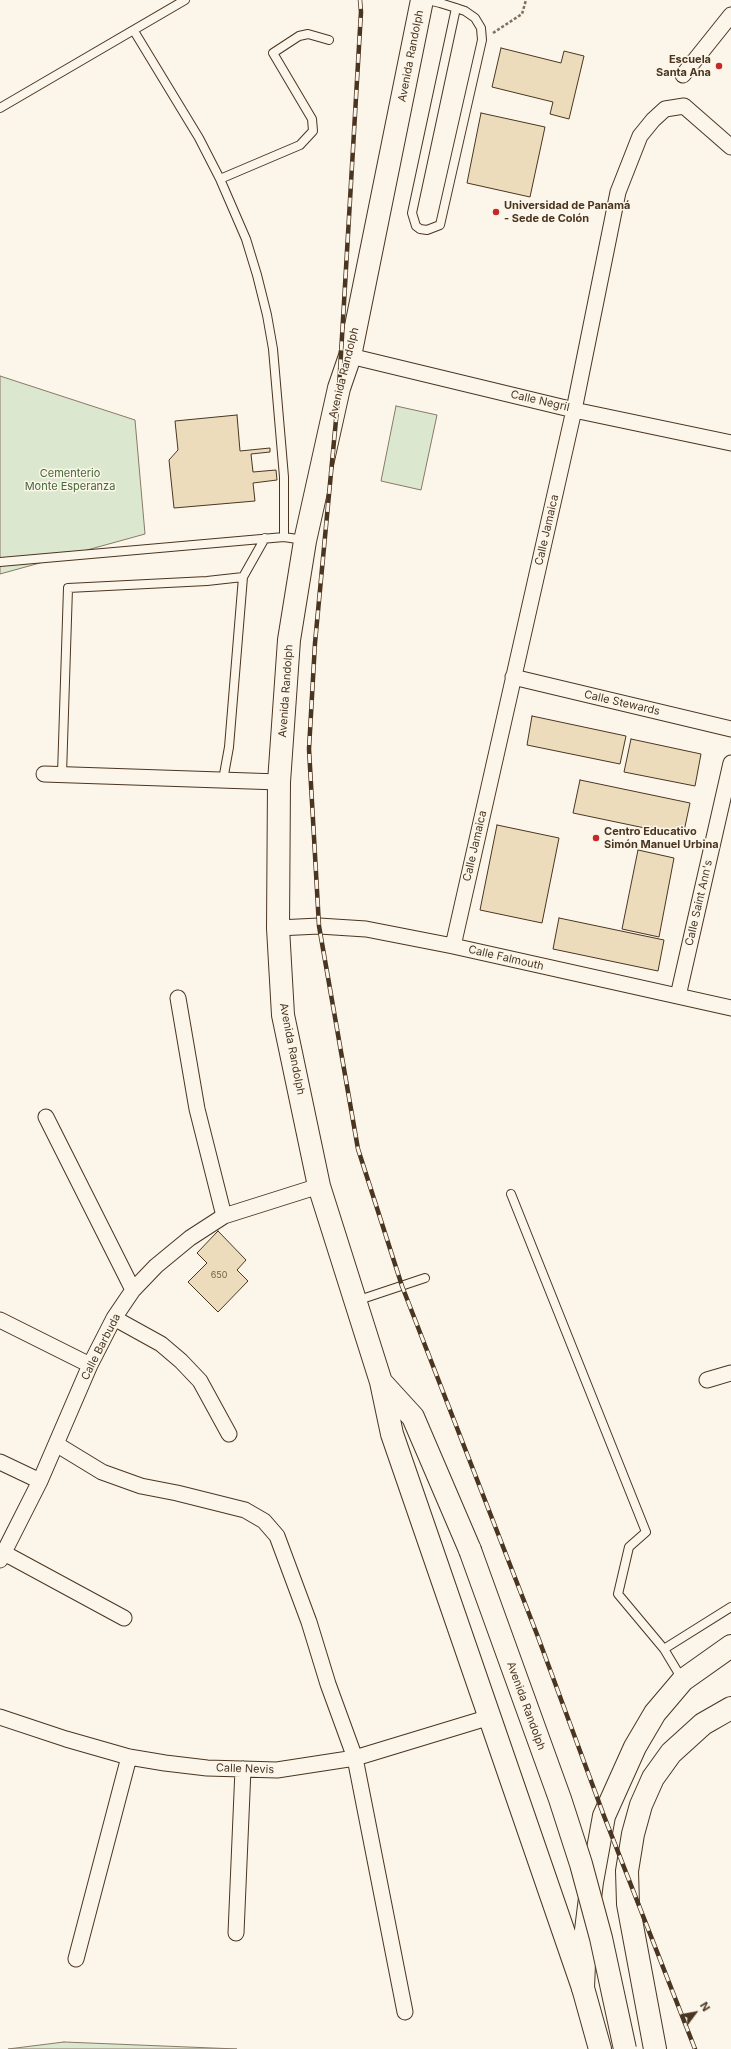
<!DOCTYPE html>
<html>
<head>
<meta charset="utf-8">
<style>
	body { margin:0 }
	#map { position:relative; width:731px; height:2049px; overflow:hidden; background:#fbf6e9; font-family:Inter,sans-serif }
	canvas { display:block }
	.north { position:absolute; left:675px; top:1993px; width:40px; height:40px; -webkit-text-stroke:3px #fbf6e9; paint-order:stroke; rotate:58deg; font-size:11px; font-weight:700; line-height:16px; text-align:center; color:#4a3520 }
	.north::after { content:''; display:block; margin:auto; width:14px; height:18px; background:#4a3520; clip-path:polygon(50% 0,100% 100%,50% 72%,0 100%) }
</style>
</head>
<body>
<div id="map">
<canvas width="731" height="2049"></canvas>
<div class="north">N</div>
</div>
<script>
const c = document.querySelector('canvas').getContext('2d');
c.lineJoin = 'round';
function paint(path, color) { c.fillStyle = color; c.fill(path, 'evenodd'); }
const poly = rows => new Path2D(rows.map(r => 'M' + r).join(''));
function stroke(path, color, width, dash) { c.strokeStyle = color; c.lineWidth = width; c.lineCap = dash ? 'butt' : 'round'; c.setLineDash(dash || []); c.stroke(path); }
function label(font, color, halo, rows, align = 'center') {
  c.font = font + ' Inter,sans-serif'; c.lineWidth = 3; c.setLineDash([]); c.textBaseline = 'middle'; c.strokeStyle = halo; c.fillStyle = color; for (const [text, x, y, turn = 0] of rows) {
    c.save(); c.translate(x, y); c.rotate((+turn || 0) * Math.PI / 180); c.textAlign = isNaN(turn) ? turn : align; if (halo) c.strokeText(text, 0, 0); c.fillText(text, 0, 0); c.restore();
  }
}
const green = poly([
	[0,376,135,420,145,534,0,574,0,376],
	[396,406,437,415,421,490,381,481,396,406],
	[64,2042,237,2049,8,2049,64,2042]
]);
paint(green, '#dce7d0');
stroke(green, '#887966', 1);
const building = poly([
	[501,48,561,63,564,51,584,56,569,119,550,114,553,102,492,87,501,48],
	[481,113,545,127,530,197,467,183,481,113],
	[237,415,240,451,270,448,270,452,251,454,253,472,276,470,277,480,253,483,255,501,174,508,169,460,178,450,175,421,237,415],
	[532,716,626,736,620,764,527,745,532,716],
	[631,739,701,754,695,786,624,772,631,739],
	[580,780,690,803,683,836,573,813,580,780],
	[497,825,559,838,542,923,480,910,497,825],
	[638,850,674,858,659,937,622,929,638,850],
	[559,918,664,940,658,971,553,949,559,918],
	[218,1231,246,1260,237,1270,248,1281,218,1312,188,1282,207,1263,197,1253,218,1231]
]);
paint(building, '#ecdcbc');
stroke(building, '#4a3520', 1);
const lane = poly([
	[428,0,440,3,456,8,465,11,475,18,481,28,482,40,440,225,427,230,420,229,416,226,412,213,456,8],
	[134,31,199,138,220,179,246,239,257,275,267,315,273,349,284,477,284,537],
	[0,108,185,0],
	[220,179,300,145,313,131,312,119,273,53,299,36,308,34,329,40],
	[0,562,284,537,304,540],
	[62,774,68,588,207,581,243,577],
	[223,780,229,747,243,577,265,538],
	[511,1194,646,1532,629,1547,618,1594,664,1649,682,1679],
	[356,1301,425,1278],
	[664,1649,731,1607]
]);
const street = poly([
	[683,75,731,15],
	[350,356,574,410,731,443],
	[513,677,731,729],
	[44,774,279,782],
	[278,928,319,926,366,929,453,946,731,1008],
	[453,946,574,410,618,192,640,136,653,120,665,109,684,106,731,147],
	[678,996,731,763],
	[178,998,197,1109,224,1216],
	[46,1117,133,1290],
	[114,1318,161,1344,181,1361,200,1381,229,1434],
	[0,1320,90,1365],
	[707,1380,731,1373],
	[56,1444,102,1472,141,1486,177,1493,245,1510,264,1521,277,1536,309,1622,328,1684,355,1758,405,2012],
	[0,1462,40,1481],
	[4,1553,124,1618],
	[0,1560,40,1481,90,1365,114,1318,133,1290,156,1266,190,1238,224,1216,319,1186],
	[0,1717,66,1739,129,1757,165,1763,207,1768,277,1770,355,1758,490,1717],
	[236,1933,243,1769],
	[76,1959,129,1757]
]);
const secondary = poly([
	[422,0,350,356,339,388,305,541,289,640,279,782,278,928,283,1015,319,1186,381,1382,392,1434,583,1988],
	[382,1383,413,1417,470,1550]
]);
const primary = poly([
	[600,2049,583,1988,585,1938,592,1882,604,1816,635,1747,655,1713,683,1680,731,1646],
	[655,2049,628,1904,627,1871,633,1834,641,1805,653,1778,671,1753,703,1724,731,1708]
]);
stroke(lane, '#4a3520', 10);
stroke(street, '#4a3520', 17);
stroke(secondary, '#4a3520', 24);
stroke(primary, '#4a3520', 24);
stroke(poly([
	[493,33,522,14,526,0]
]), '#7f6f5c', 2.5, [3, 2]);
stroke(lane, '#fbf6e9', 8);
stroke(street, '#fbf6e9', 15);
stroke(secondary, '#fbf6e9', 22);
stroke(primary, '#fbf6e9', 22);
const rail = poly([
	[360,0,361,12,339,388,315,643,309,749,319,926,358,1149,402,1286,538,1637,604,1816,695,2049]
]);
stroke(rail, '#4a3520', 4.5);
stroke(rail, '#fbf6e9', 3, [9]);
const secondaryBridge = poly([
	[470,1550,560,1799,581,1864,601,1938,625,2049]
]);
stroke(secondaryBridge, '#4a3520', 24, []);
stroke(secondaryBridge, '#fbf6e9', 22);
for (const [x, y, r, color] of [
	[719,66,4,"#c62828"],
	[496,212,4,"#c62828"],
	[596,838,4,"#c62828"]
]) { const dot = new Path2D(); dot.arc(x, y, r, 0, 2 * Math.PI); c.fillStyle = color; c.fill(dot); stroke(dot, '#fbf6e9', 1.5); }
label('9px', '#725f47', null, [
	["650",219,1275]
]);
label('11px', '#4a3520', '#fbf6e9', [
	["Avenida Randolph",411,56,-79],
	["Avenida Randolph",344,373,-76],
	["Calle Negril",540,401,13],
	["Calle Jamaica",547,530,-77],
	["Avenida Randolph",286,691,-86],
	["Calle Stewards",622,703,13],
	["Calle Jamaica",475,846,-77],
	["Calle Saint Ann's",699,903,-77],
	["Calle Falmouth",506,958,13],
	["Avenida Randolph",292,1049,79],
	["Calle Barbuda",101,1347,-63],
	["Avenida Randolph",526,1706,70],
	["Calle Nevis",245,1769,2]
]);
label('bold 11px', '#4a3520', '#fbf6e9', [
	["Escuela",711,60,"right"],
	["Santa Ana",711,73,"right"],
	["Universidad de Panamá",504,206],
	["- Sede de Colón",504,219],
	["Centro Educativo",604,832],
	["Simón Manuel Urbina",604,845]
], 'left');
label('11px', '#436837', '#fbf6e9', [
	["Cementerio",70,474],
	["Monte Esperanza",70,487]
]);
</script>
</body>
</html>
